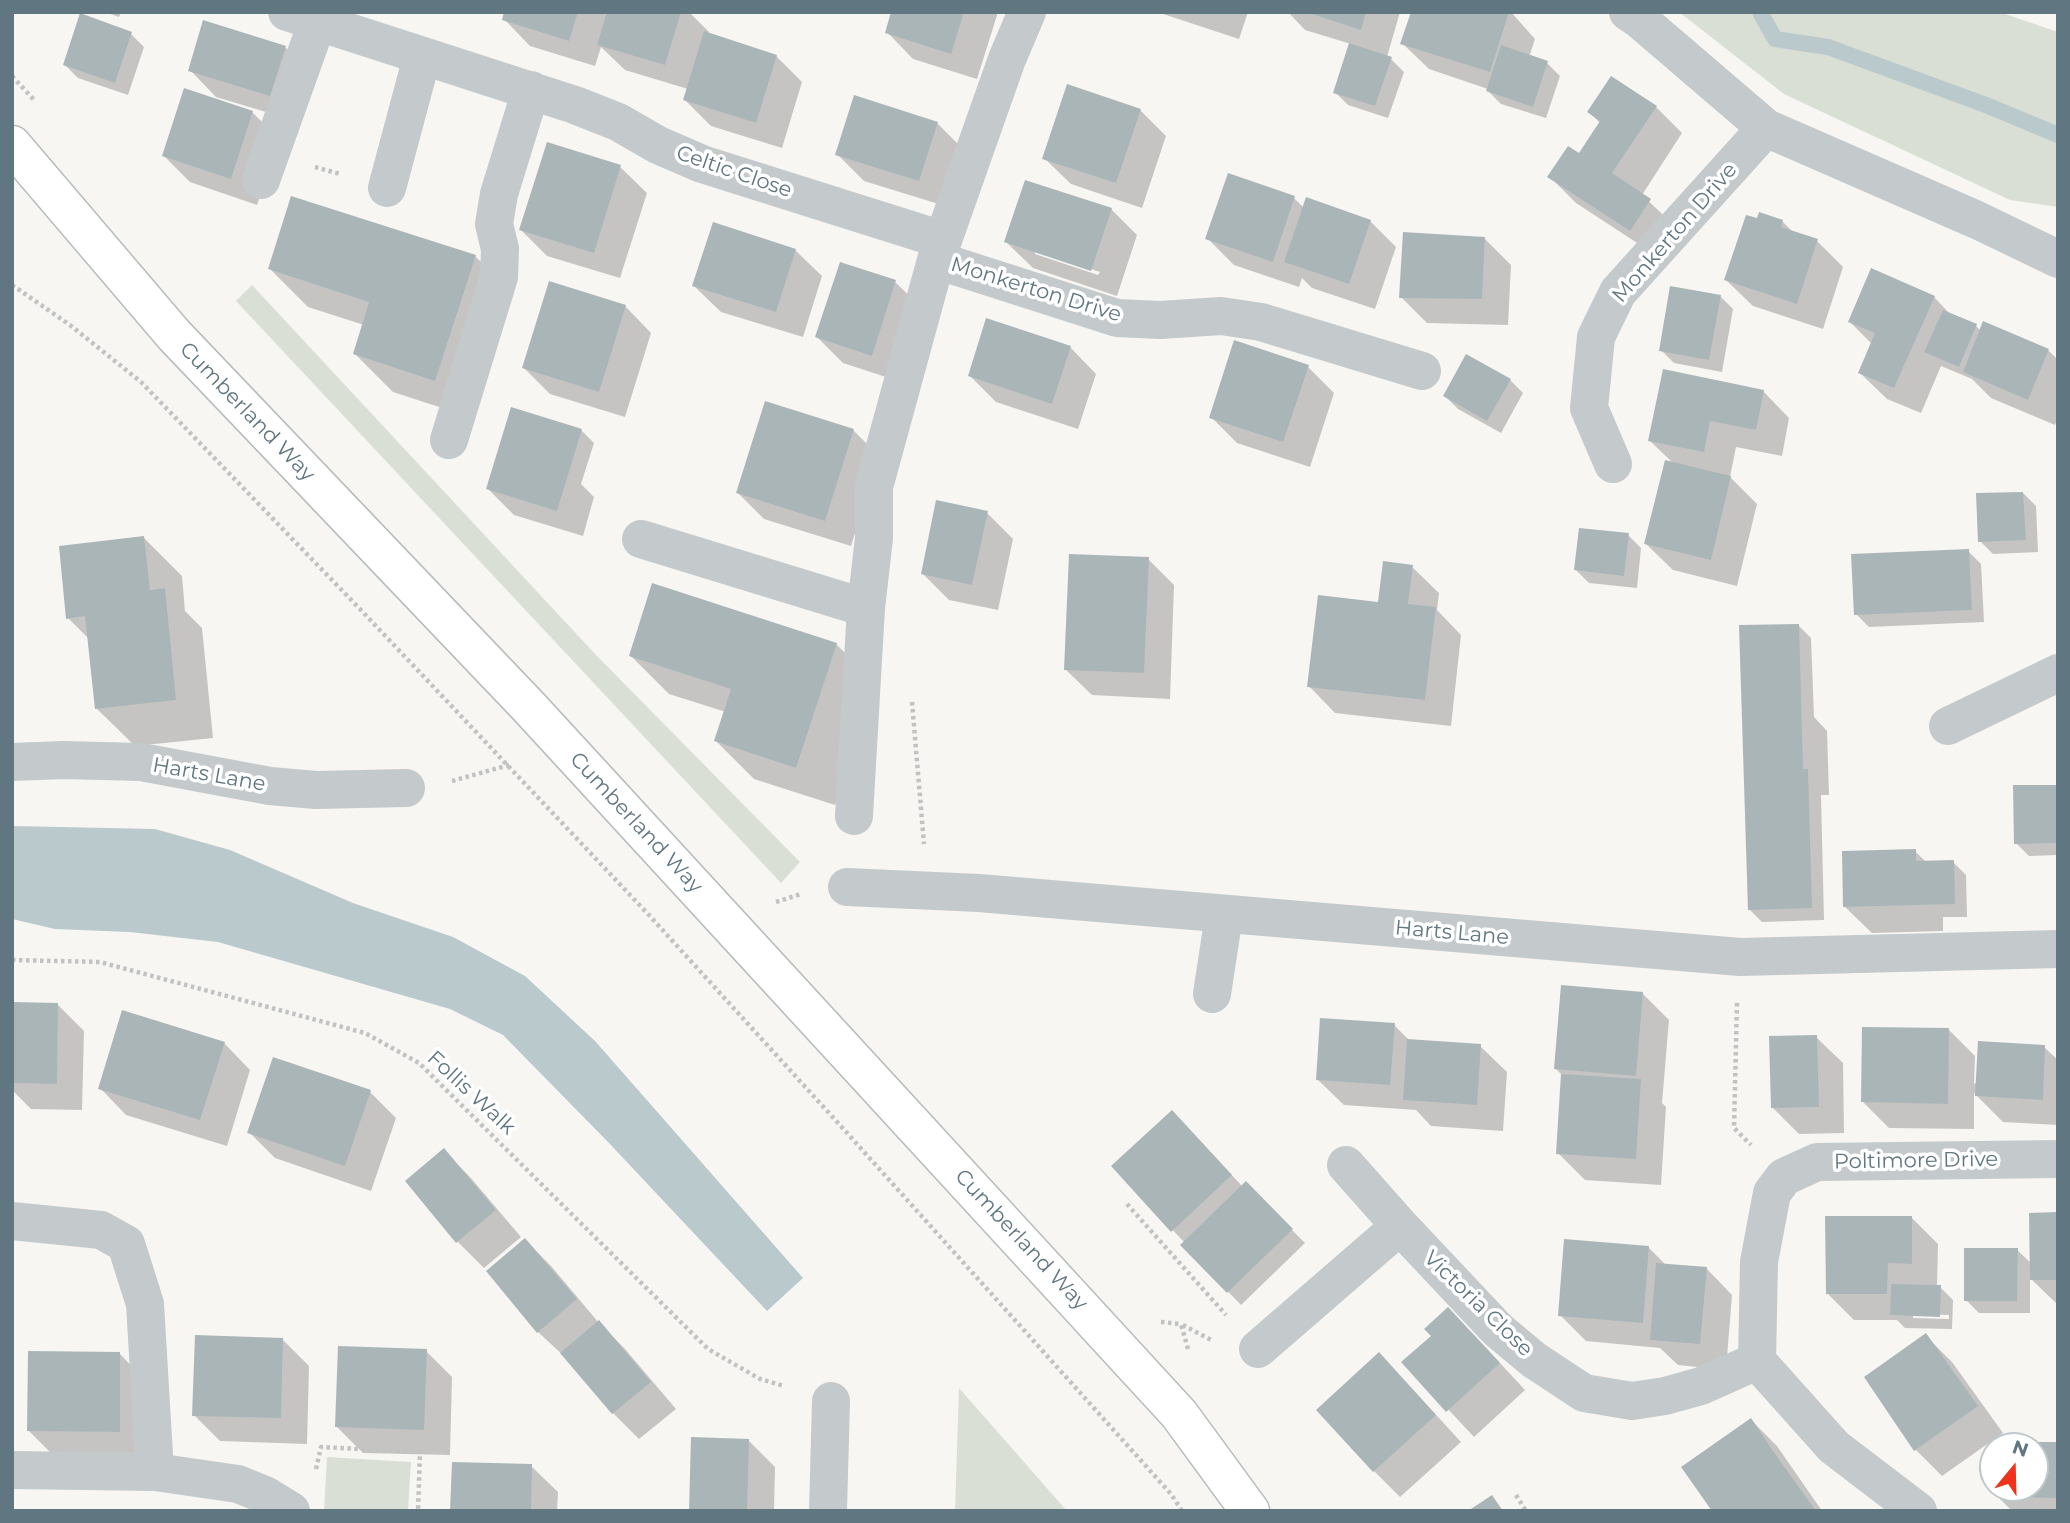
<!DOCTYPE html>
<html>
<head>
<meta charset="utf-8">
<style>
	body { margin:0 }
	#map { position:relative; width:2070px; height:1523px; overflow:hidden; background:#f7f6f3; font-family:Montserrat,sans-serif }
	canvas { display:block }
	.frame { position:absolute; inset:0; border:14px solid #607680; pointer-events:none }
	.north { position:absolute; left:1979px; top:1432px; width:70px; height:70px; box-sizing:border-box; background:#fff; border:2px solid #bfc8cc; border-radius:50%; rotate:19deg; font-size:19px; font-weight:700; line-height:28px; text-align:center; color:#607680 }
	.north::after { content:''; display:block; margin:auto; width:24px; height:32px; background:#ee321c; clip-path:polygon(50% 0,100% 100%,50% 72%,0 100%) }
</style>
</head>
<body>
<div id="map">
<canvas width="2070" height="1523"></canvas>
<div class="frame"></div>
<div class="north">N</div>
</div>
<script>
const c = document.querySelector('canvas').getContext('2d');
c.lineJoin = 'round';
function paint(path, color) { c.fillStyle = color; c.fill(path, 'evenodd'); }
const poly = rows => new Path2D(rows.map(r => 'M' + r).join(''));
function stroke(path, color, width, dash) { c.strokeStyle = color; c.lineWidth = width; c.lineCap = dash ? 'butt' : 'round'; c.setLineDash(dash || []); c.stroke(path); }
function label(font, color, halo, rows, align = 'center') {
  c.font = font + ' Montserrat,sans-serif'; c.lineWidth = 7; c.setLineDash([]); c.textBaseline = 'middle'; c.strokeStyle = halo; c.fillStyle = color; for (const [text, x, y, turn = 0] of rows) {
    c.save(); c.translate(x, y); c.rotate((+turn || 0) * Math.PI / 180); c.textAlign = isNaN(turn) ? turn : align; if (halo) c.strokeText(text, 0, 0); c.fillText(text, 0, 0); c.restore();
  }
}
paint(poly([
	[1679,12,1999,12,2058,32,2058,207,2010,200,1784,94],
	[252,285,596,655,800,862,781,883,236,301],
	[959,1388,1067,1511,955,1511],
	[327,1457,411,1462,408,1511,324,1511]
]), '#d9dfd4');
paint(poly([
	[12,826,155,829,230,850,353,903,453,937,525,976,595,1041,803,1278,767,1311,609,1143,503,1035,450,1009,218,942,130,932,55,929,12,919]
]), '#bac9cc');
paint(poly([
	[105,12,121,12,119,17],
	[506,12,689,12,709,32,708,35,776,56,802,82,782,148,711,126,685,100,688,89,625,70,601,47,595,66,530,46,504,19],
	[893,12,998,12,977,79,913,59,887,32],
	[1157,12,1248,12,1239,39],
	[1288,12,1400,12,1387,57,1391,59,1404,72,1388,118,1348,105,1335,92,1351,44,1305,30],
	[1412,12,1511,12,1535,39,1529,57,1547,63,1560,76,1546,118,1501,104,1488,91,1488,89,1429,69,1402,43],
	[131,34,144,47,128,95,78,78,65,65],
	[285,47,311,74,296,121,216,97,190,70],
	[1656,107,1682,133,1642,195,1676,227,1657,256,1576,203,1550,177,1579,156,1601,124,1589,112],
	[1140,110,1166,136,1142,208,1071,184,1044,158],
	[252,112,279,139,257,205,190,182,164,156],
	[937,123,963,149,945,206,864,181,837,154],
	[620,167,647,193,620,278,547,256,521,230],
	[1294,198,1304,208,1370,221,1396,247,1375,309,1312,288,1302,278,1299,287,1234,265,1207,238],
	[1111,209,1137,235,1117,296,1033,268,1006,242],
	[1035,250,1100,272,1098,275,1035,254],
	[1782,221,1795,234,1817,241,1843,267,1823,329,1753,306,1726,280],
	[1484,238,1511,265,1508,325,1427,323,1401,297],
	[795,250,822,276,803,337,721,312,694,286],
	[475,256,513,295,473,418,393,392,355,354,364,325,308,307,270,269],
	[895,282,922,308,898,381,843,363,817,337],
	[1720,296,1733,309,1722,372,1674,363,1661,350],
	[1934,297,1951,315,1976,326,1981,331,2048,350,2058,360,2058,417,2055,425,1991,398,1972,379,1941,366,1921,413,1887,399,1860,373,1872,344,1850,322],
	[625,306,651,333,625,417,550,394,524,368],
	[1070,347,1096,374,1078,429,996,402,970,376],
	[1308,367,1334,393,1310,467,1237,443,1211,417],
	[1510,380,1523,393,1501,433,1458,409,1445,396],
	[1763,391,1789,418,1782,456,1736,447,1730,477,1757,504,1737,586,1673,570,1646,544,1673,463,1650,441],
	[581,430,594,443,581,484,594,497,583,536,514,515,488,489],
	[853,430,879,456,851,546,764,519,738,493],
	[2023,493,2036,506,2038,552,1993,554,1980,541],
	[987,513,1013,539,998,610,949,600,923,574],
	[1628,535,1641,548,1637,588,1589,583,1576,570],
	[144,538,182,576,185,611,202,628,213,738,135,746,96,708,89,639,68,618],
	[1968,551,1981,564,1984,622,1869,627,1856,614],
	[1148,559,1174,585,1170,699,1092,695,1065,669],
	[1412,567,1439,593,1437,610,1461,635,1451,726,1335,713,1309,686],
	[1798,625,1811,638,1814,717,1827,731,1829,795,1821,795,1824,920,1762,922,1749,909],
	[836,644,874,682,835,805,754,779,716,741,726,712,669,694,631,656],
	[2058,787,2058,855,2029,856,2016,843],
	[1915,851,1927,863,1953,862,1966,875,1967,917,1943,917,1943,931,1872,933,1845,907],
	[1642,993,1669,1020,1662,1103,1666,1107,1661,1185,1585,1180,1558,1153,1562,1075,1556,1069],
	[12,1004,58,1005,84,1031,82,1110,31,1109,12,1090],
	[1394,1025,1410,1041,1480,1046,1507,1072,1503,1131,1431,1126,1416,1110,1344,1105,1317,1079],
	[1948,1029,1975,1056,1974,1084,2044,1047,2058,1060,2058,1125,2003,1122,1974,1093,1974,1129,1889,1128,1863,1102],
	[1816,1037,1843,1063,1844,1133,1799,1134,1772,1107],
	[224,1043,250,1070,227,1146,126,1115,100,1088],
	[370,1092,396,1118,371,1191,275,1158,249,1132],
	[1198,1139,1243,1187,1246,1184,1305,1243,1241,1305,1183,1245,1185,1243,1113,1167],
	[444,1151,470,1177,521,1237,484,1268,458,1242,407,1181],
	[2058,1214,2058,1305,2030,1278,2030,1313,1979,1313,1966,1300,2017,1250,2032,1264],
	[1911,1217,1938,1244,1937,1287,1940,1287,1953,1300,1952,1329,1905,1328,1897,1320,1854,1320,1827,1293],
	[1913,1314,1949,1315,1949,1319,1913,1318],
	[525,1240,551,1266,599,1323,625,1349,676,1409,639,1439,613,1413,565,1357,538,1332],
	[1648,1247,1666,1265,1706,1268,1732,1295,1726,1370,1678,1365,1660,1348,1586,1341,1560,1315],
	[1474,1335,1525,1390,1474,1437,1404,1362],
	[1926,1336,1952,1362,2003,1433,1942,1476,1916,1450],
	[283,1340,309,1366,307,1444,220,1441,194,1415],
	[426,1351,452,1377,450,1455,363,1453,337,1427],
	[120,1354,146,1381,146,1458,55,1457,29,1431],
	[1405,1381,1461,1442,1400,1497,1374,1471],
	[1751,1420,1777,1446,1822,1511,1714,1511],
	[748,1440,775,1467,774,1511,691,1511],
	[2058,1444,2058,1511,2012,1511,1998,1497,1998,1488,2035,1488,2035,1446,1998,1446],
	[531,1466,558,1492,557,1511,452,1511]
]), '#0003');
stroke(poly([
	[1760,12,1775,39,1828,47,1986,105,2058,135]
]), '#bac9cc', 16);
paint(poly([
	[504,12,578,12,569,41,502,20],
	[607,12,681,12,665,65,597,45],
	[891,12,964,12,951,54,885,33],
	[1306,12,1366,12,1361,30],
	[1411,12,1509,12,1490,72,1400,44],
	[80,13,132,32,115,83,63,65],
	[203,20,286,46,270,96,188,71],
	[704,31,777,55,756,123,683,100],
	[1349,43,1392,57,1375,106,1333,93],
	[1501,45,1548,61,1533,107,1486,91],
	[1611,76,1657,106,1612,173,1651,199,1630,231,1547,177,1568,146,1579,153,1600,121,1587,112],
	[1067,84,1141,109,1116,183,1042,159],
	[184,88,253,111,231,179,162,156],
	[854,95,938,122,919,181,835,155],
	[547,142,621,165,594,253,519,230],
	[1228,173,1295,196,1273,262,1205,239],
	[1025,180,1112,208,1091,271,1004,242],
	[291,196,476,255,435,381,353,354,369,302,268,269],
	[1306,197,1371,220,1349,284,1284,262],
	[1759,212,1783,220,1781,227,1818,239,1797,304,1724,280,1746,215,1757,218],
	[713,222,796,249,776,312,692,286],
	[1403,232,1485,237,1482,299,1399,298],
	[840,262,896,280,872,356,815,337],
	[1871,268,1935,296,1894,388,1858,373,1875,333,1848,322],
	[549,281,626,305,599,392,522,368],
	[1670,286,1721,295,1709,360,1659,351],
	[1943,310,1977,324,1959,367,1924,352],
	[986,318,1071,346,1052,404,968,376],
	[1983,321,2049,349,2028,400,1963,372],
	[1234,340,1309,365,1283,442,1209,418],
	[1466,354,1511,379,1487,421,1443,396],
	[1663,369,1764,390,1756,430,1710,421,1704,452,1648,441],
	[765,401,854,429,825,521,736,493],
	[511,407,582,429,557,511,486,489],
	[1665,460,1731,476,1711,560,1644,544],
	[2023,492,2026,540,1978,542,1976,493],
	[936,500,988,511,972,585,921,574],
	[1579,528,1629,533,1624,576,1574,570],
	[144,536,150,590,165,588,176,700,95,709,85,616,66,619,59,546],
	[1969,549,1972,610,1854,615,1851,554],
	[1069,554,1149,557,1144,673,1064,670],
	[1383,561,1413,565,1408,604,1436,607,1425,700,1307,687,1318,595,1378,602],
	[652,583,837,643,796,768,714,741,731,689,629,656],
	[1799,624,1803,769,1808,769,1812,908,1748,910,1739,625],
	[2013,785,2058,785,2058,843,2014,844],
	[1916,849,1916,861,1954,860,1955,904,1843,907,1842,851],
	[1561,985,1643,992,1636,1076,1554,1069],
	[12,1002,58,1003,57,1084,12,1083],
	[122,1010,225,1042,200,1120,98,1089],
	[1320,1018,1395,1023,1390,1085,1316,1080],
	[1862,1027,1949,1028,1948,1104,1861,1102],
	[1817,1035,1819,1107,1771,1108,1769,1036],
	[1407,1039,1481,1044,1477,1105,1403,1100],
	[1978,1041,2045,1045,2043,1100,1975,1096],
	[273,1057,371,1090,345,1166,247,1133],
	[1561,1074,1641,1079,1636,1159,1556,1154],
	[1172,1110,1232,1175,1171,1232,1111,1166],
	[444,1148,496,1210,456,1243,405,1181],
	[1246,1181,1293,1229,1227,1293,1180,1245],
	[2058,1212,2058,1280,2030,1280,2029,1213],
	[1825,1216,1912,1216,1912,1264,1888,1263,1887,1294,1826,1294],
	[525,1238,577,1299,537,1333,486,1271],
	[1564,1239,1649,1246,1643,1323,1558,1316],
	[1964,1248,2018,1248,2017,1301,1964,1301],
	[1656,1263,1707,1267,1700,1344,1650,1340],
	[1891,1284,1941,1285,1940,1317,1890,1315],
	[1448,1307,1500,1363,1446,1412,1401,1362,1431,1336,1424,1329],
	[599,1320,651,1382,612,1414,560,1353],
	[1926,1333,1978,1406,1914,1451,1864,1377],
	[195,1335,283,1338,281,1418,192,1416],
	[338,1346,427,1349,424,1430,335,1427],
	[28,1351,120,1352,120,1432,27,1431],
	[1379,1352,1436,1415,1373,1472,1316,1410],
	[1751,1418,1773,1451,1816,1511,1712,1511,1681,1467],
	[691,1437,749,1439,747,1511,689,1511],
	[1996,1442,2058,1442,2058,1498,1996,1497,1996,1488,2035,1488,2035,1446,1996,1446],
	[452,1462,532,1464,531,1511,450,1511],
	[1492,1495,1503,1511,1468,1511]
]), '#aab5b8');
const major = poly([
	[12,145,174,335,529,707,1179,1414,1250,1511]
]);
stroke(major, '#b7bcbf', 41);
stroke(poly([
	[12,76,35,101],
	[315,167,340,174],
	[12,285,70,325,141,382,358,607,648,914,839,1124,1171,1494,1182,1511],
	[912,702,924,844],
	[452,781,509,765],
	[776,902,801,894],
	[12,960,100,962,365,1033,419,1063,708,1349,760,1379,784,1386],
	[1737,1003,1734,1128,1751,1145],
	[1127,1204,1226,1315],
	[1161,1322,1181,1324],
	[1188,1349,1181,1324,1213,1341],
	[316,1469,321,1447,420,1452,418,1511],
	[1516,1495,1526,1511]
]), '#c0c2c4', 4.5, [3.5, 3.5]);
stroke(poly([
	[287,12,575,105,618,122,658,145,702,164,943,240],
	[1628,12,1640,20,1766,128,1977,220,2058,259],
	[261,180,317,23],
	[387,188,422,57],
	[936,260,1117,318,1160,320,1221,316,1261,322,1422,371],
	[449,440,499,277,500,249,494,224,499,194,531,90],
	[1613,464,1589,408,1596,337,1618,292,1766,128],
	[641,539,866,608],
	[1948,726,2058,673],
	[12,762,63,760,141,762,270,786,316,790,406,788],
	[854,816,866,608,874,538,874,487,936,260,1007,59,1027,12],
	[847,887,979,893,1740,957,2058,949],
	[1212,994,1224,915],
	[1346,1165,1400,1226,1498,1330,1534,1360,1584,1393,1632,1401,1665,1396,1701,1386,1757,1361],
	[12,1221,101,1230,126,1244,145,1304,155,1472],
	[1258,1349,1400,1226],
	[12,1470,155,1472,238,1484,265,1495,291,1511],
	[828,1511,831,1401],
	[1918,1511,1834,1447,1757,1361,1759,1262,1772,1193,1784,1177,1817,1162,2058,1159]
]), '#c4c9cb', 38);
stroke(major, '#fff', 38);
label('21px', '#607680', '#fff', [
	["Celtic Close",734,172,19],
	["Monkerton Drive",1675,233,-49],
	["Monkerton Drive",1036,290,17],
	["Cumberland Way",247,412,46],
	["Harts Lane",209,775,10],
	["Cumberland Way",636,823,47],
	["Harts Lane",1452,933,5],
	["Follis Walk",471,1093,43],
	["Poltimore Drive",1916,1161,-1],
	["Cumberland Way",1021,1240,47],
	["Victoria Close",1478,1304,44]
]);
</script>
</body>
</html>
